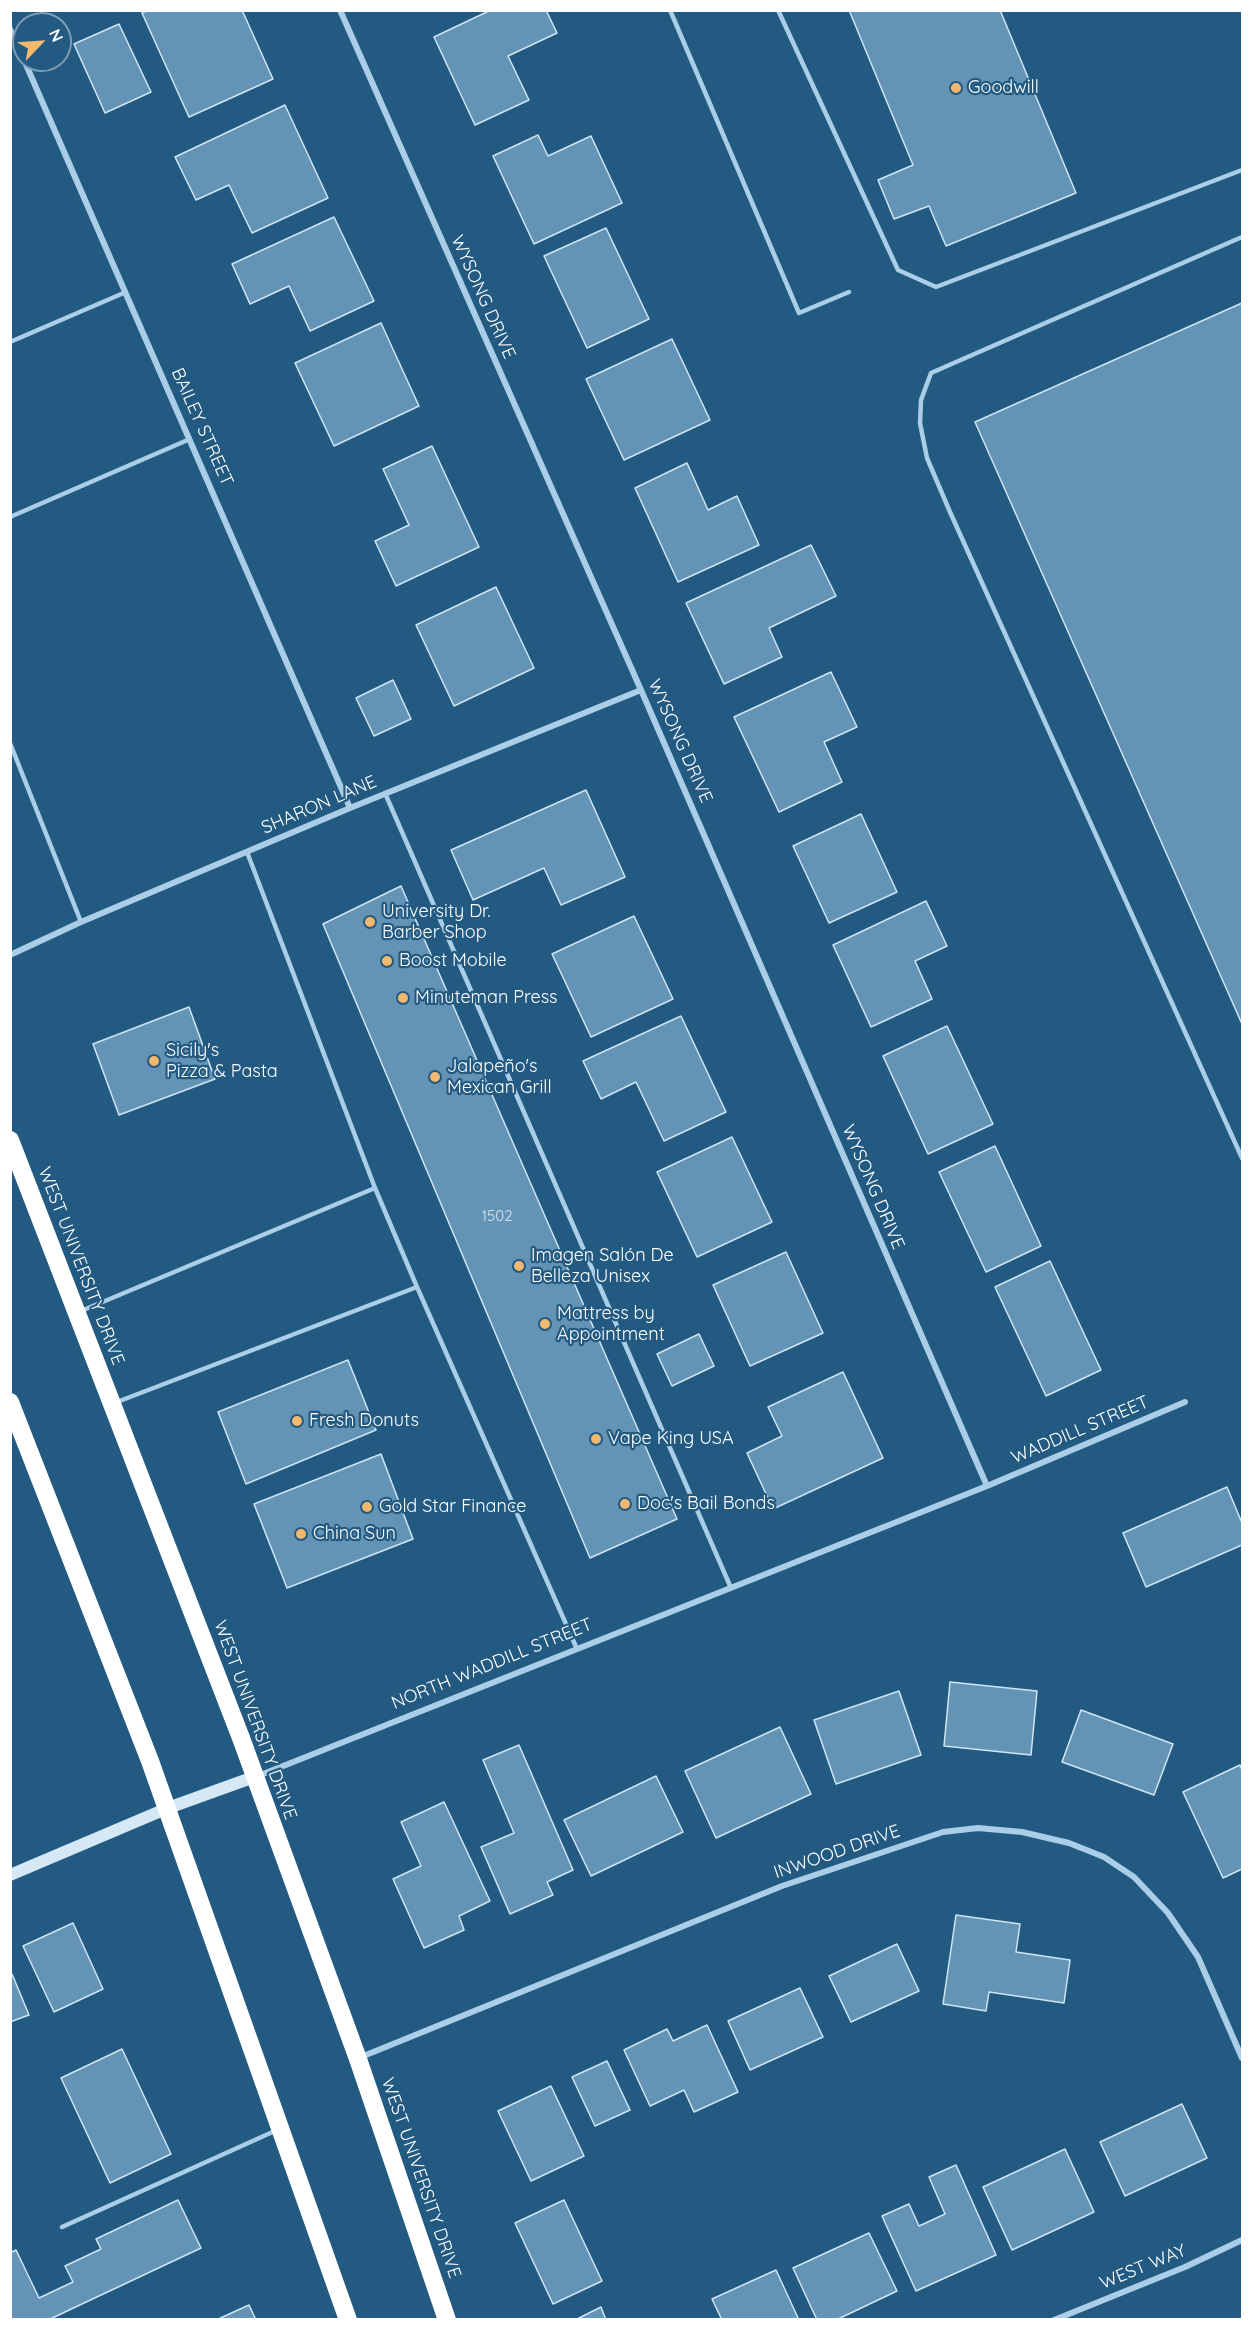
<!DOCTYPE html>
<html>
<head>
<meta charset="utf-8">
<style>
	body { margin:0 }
	#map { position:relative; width:1253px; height:2330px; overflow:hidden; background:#235a81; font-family:Quicksand,sans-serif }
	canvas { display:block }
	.frame { position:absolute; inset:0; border:12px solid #fff; pointer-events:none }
	.north { position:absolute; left:12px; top:12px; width:60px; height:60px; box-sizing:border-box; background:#235a81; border:2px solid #7b9cb3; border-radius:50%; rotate:65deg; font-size:16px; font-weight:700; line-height:24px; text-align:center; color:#fff }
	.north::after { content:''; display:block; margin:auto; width:21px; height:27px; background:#f2b86d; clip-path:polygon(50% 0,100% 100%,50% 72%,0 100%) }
</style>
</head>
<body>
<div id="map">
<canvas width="1253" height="2330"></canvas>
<div class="frame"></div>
<div class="north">N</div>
</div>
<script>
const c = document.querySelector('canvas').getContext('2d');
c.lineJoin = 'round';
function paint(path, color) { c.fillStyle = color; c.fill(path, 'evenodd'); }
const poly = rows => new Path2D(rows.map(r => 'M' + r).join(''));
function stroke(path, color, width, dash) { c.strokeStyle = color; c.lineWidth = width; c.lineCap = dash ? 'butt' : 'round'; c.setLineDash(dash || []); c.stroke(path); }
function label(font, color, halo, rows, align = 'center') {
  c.font = font + ' Quicksand,sans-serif'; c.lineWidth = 4.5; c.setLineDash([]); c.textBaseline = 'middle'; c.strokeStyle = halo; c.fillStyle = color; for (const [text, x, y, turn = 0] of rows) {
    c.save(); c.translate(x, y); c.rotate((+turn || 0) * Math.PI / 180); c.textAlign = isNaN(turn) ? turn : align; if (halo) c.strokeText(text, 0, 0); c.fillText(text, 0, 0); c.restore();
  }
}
const building = poly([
	[149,10,242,10,273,79,189,117,142,13,149,10],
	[491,10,546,10,557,33,508,56,529,100,475,125,434,37,491,10],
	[849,10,1000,10,1076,193,946,246,929,206,894,219,878,180,913,165,849,10],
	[119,24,151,92,105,113,74,44,119,24],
	[285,105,328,198,252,233,229,185,196,200,175,157,285,105],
	[538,135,548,156,591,136,622,203,534,244,493,156,538,135],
	[334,217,374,301,310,331,289,286,250,304,232,264,334,217],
	[606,228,649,319,587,348,544,256,606,228],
	[1242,303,1242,1024,975,422,1242,303],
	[381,323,419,406,334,446,295,363,381,323],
	[672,339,710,420,624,460,586,379,672,339],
	[432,446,479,547,396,586,375,541,409,525,383,469,432,446],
	[687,463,708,510,737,496,759,545,678,582,635,488,687,463],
	[811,545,836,596,769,628,782,657,724,684,686,603,811,545],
	[496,587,534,668,454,706,416,625,496,587],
	[831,672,857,727,824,742,842,782,779,812,734,717,831,672],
	[393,680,411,719,374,736,356,698,393,680],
	[586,790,625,877,561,905,544,868,473,900,451,850,586,790],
	[861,814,897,892,829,923,793,846,861,814],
	[401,886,677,1519,590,1558,323,924,401,886],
	[926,901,947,946,915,961,932,999,871,1027,833,945,926,901],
	[634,916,673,999,591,1037,552,954,634,916],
	[189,1007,215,1079,119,1115,93,1044,189,1007],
	[681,1016,726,1112,664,1141,636,1082,601,1099,583,1061,681,1016],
	[947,1026,993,1124,928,1154,883,1056,947,1026],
	[732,1137,772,1222,697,1257,657,1172,732,1137],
	[995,1146,1041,1246,986,1272,939,1172,995,1146],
	[786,1252,823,1333,750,1366,713,1285,786,1252],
	[1050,1261,1101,1370,1046,1396,995,1287,1050,1261],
	[699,1334,714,1366,672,1386,657,1354,699,1334],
	[348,1360,376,1430,246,1484,218,1412,348,1360],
	[843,1372,883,1458,773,1509,747,1453,782,1436,768,1407,843,1372],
	[381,1454,413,1539,287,1588,254,1504,381,1454],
	[1227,1487,1242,1523,1242,1545,1146,1587,1123,1533,1227,1487],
	[950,1682,1037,1691,1031,1755,944,1746,950,1682],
	[899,1691,921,1755,836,1784,814,1720,899,1691],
	[1081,1710,1173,1744,1154,1795,1062,1762,1081,1710],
	[780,1727,811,1794,716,1838,685,1771,780,1727],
	[519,1745,573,1870,547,1882,553,1895,510,1914,481,1847,514,1833,483,1760,519,1745],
	[1240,1765,1242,1770,1242,1869,1223,1878,1183,1792,1240,1765],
	[656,1776,683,1832,591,1876,564,1820,656,1776],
	[444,1802,490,1901,459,1916,464,1930,424,1948,393,1879,421,1866,401,1822,444,1802],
	[956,1915,1020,1924,1016,1952,1070,1960,1064,2003,989,1992,986,2011,943,2004,956,1915],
	[73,1923,103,1989,54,2012,23,1946,73,1923],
	[897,1944,919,1991,851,2022,829,1976,897,1944],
	[12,1974,29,2015,10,2022,10,1975,12,1974],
	[800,1988,823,2037,750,2070,728,2021,800,1988],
	[707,2025,738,2092,694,2112,684,2090,650,2106,624,2050,667,2029,673,2041,707,2025],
	[122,2049,171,2154,110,2183,61,2078,122,2049],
	[607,2061,630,2110,595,2126,572,2077,607,2061],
	[551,2086,584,2156,531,2181,498,2111,551,2086],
	[1182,2104,1207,2158,1125,2196,1100,2142,1182,2104],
	[1065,2149,1094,2212,1012,2250,983,2187,1065,2149],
	[956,2165,996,2255,916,2291,882,2216,909,2204,919,2226,945,2214,929,2177,956,2165],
	[178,2200,201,2248,48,2320,10,2320,10,2253,16,2250,39,2298,73,2282,65,2266,101,2249,96,2239,178,2200],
	[564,2200,602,2281,553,2304,515,2223,564,2200],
	[869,2233,897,2291,836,2320,817,2320,793,2268,869,2233],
	[776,2270,799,2320,722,2320,712,2299,776,2270],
	[249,2305,256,2320,216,2320,249,2305],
	[601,2307,606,2320,575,2320,601,2307]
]);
paint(building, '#6494b5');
stroke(building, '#cee5f5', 1.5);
stroke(poly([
	[670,10,799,313,849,292],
	[778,10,898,270,936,287,1242,170],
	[1242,237,931,373,921,400,920,423,927,458,950,512,1242,1158],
	[10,342,126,292],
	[10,517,190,439],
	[10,743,81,922],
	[385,793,731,1588],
	[247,852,375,1188,417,1287],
	[81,1311,375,1188],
	[117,1402,417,1287,577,1649],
	[62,2227,277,2130]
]), '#aacee7', 4.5);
stroke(poly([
	[340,10,641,690,987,1486],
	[10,29,24,60],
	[24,60,350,808],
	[10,955,81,922,350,808,641,690],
	[258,1776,987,1486,1185,1402],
	[361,2057,782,1886,943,1832,978,1828,1022,1832,1069,1843,1104,1857,1134,1877,1168,1913,1198,1957,1242,2058],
	[1054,2320,1185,2267,1242,2240]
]), '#aacee7', 6);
stroke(poly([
	[10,1875,168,1808,254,1777]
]), '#d4e8f6', 12);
stroke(poly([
	[10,1140,241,1738,358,2059,447,2320],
	[10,1402,150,1761,348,2320]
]), '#fff', 18);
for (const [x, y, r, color] of [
	[956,88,6,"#f2b86d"],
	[370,922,6,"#f2b86d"],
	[387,961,6,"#f2b86d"],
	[403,998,6,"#f2b86d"],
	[154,1061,6,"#f2b86d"],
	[435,1077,6,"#f2b86d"],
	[519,1266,6,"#f2b86d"],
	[545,1324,6,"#f2b86d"],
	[297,1421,6,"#f2b86d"],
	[596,1439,6,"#f2b86d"],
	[625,1504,6,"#f2b86d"],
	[367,1507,6,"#f2b86d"],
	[301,1534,6,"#f2b86d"]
]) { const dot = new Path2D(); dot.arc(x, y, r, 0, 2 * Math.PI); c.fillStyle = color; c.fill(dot); stroke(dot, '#235a81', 2); }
label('15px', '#d8e4ec', null, [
	["1502",497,1216]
]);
label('18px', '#fff', '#235a81', [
	["Goodwill",968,88],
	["University Dr.",382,912],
	["Barber Shop",382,933],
	["Boost Mobile",399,961],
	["Minuteman Press",415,998],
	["Sicily's",166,1051],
	["Pizza & Pasta",166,1072],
	["Jalapeño's",447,1067],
	["Mexican Grill",447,1088],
	["Imagen Salón De",531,1256],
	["Belleza Unisex",531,1277],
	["Mattress by",557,1314],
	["Appointment",557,1335],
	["Fresh Donuts",309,1421],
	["Vape King USA",608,1439],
	["Doc's Bail Bonds",637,1504],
	["Gold Star Finance",379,1507],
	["China Sun",313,1534]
], 'left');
label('18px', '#fff', '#235a81', [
	["WYSONG DRIVE",483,297,66],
	["BAILEY STREET",202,427,66],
	["WYSONG DRIVE",680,741,66],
	["SHARON LANE",319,805,-23],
	["WYSONG DRIVE",873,1187,67],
	["WEST UNIVERSITY DRIVE",81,1266,69],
	["WADDILL STREET",1080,1430,-23],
	["NORTH WADDILL STREET",492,1664,-22],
	["WEST UNIVERSITY DRIVE",255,1720,70],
	["INWOOD DRIVE",837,1852,-19],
	["WEST UNIVERSITY DRIVE",421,2178,71],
	["WEST WAY",1143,2267,-22]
]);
</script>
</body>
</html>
